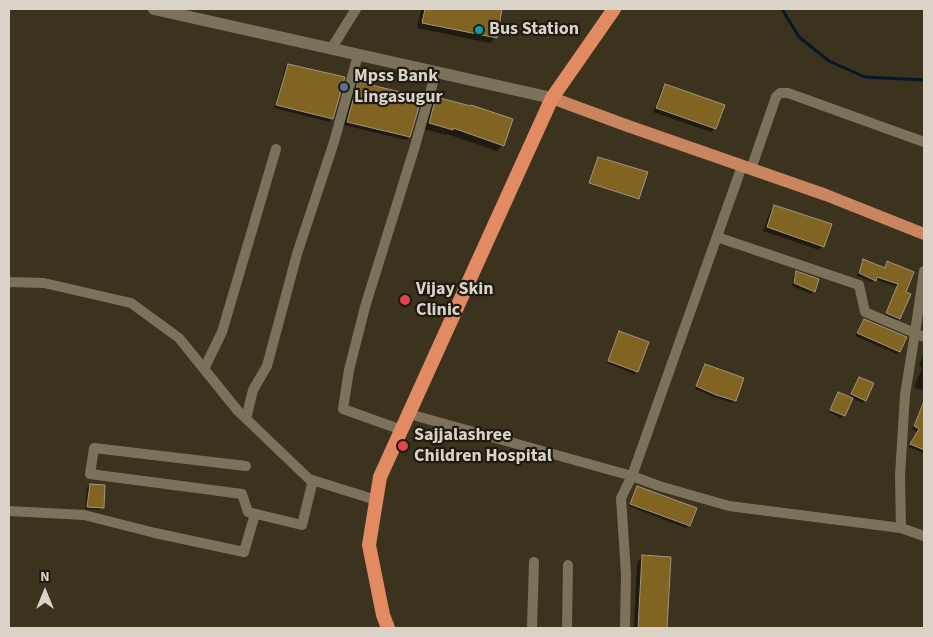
<!DOCTYPE html>
<html>
<head>
<meta charset="utf-8">
<style>
	body { margin:0 }
	#map { position:relative; width:933px; height:637px; overflow:hidden; background:#3c331f; font-family:"Source Sans 3",sans-serif }
	canvas { display:block }
	.frame { position:absolute; inset:0; border:10px solid #dad4c8; pointer-events:none }
	.north { position:absolute; left:20px; top:567px; width:50px; height:50px; -webkit-text-stroke:4px #1f1b12; paint-order:stroke; rotate:0deg; font-size:14px; font-weight:700; line-height:20px; text-align:center; color:#dad4c8 }
	.north::after { content:''; display:block; margin:auto; width:18px; height:22px; background:#dad4c8; clip-path:polygon(50% 0,100% 100%,50% 72%,0 100%) }
</style>
</head>
<body>
<div id="map">
<canvas width="933" height="637"></canvas>
<div class="frame"></div>
<div class="north">N</div>
</div>
<script>
const c = document.querySelector('canvas').getContext('2d');
c.lineJoin = 'round';
function paint(path, color) { c.fillStyle = color; c.fill(path, 'evenodd'); }
const poly = rows => new Path2D(rows.map(r => 'M' + r).join(''));
function stroke(path, color, width, dash) { c.strokeStyle = color; c.lineWidth = width; c.lineCap = dash ? 'butt' : 'round'; c.setLineDash(dash || []); c.stroke(path); }
function label(font, color, halo, rows, align = 'center') {
  c.font = font + ' "Source Sans 3",sans-serif'; c.lineWidth = 4.5; c.setLineDash([]); c.textBaseline = 'middle'; c.strokeStyle = halo; c.fillStyle = color; for (const [text, x, y, turn = 0] of rows) {
    c.save(); c.translate(x, y); c.rotate((+turn || 0) * Math.PI / 180); c.textAlign = isNaN(turn) ? turn : align; if (halo) c.strokeText(text, 0, 0); c.fillText(text, 0, 0); c.restore();
  }
}
paint(poly([
	[421,9,501,9,496,37,490,43,417,28],
	[288,65,332,118,329,122,274,108,285,68],
	[358,83,409,137,406,140,344,125,355,86],
	[665,85,715,128,711,132,653,112,661,90],
	[436,98,503,145,497,151,447,134,446,135,424,129,431,104],
	[598,158,638,198,637,199,589,184],
	[774,207,823,246,819,250,763,231,770,211],
	[863,260,884,269,888,263,904,293,899,319,897,321,884,316,897,287,875,279,872,282,857,276,861,263],
	[797,272,814,291,811,294,792,286,794,275],
	[864,320,899,352,897,354,855,336,861,323],
	[620,333,636,371,634,374,607,363,617,335],
	[924,351,924,391,914,387,922,368,919,366],
	[706,365,735,400,732,403,714,397,695,389,703,368],
	[859,378,865,400,862,403,852,398,844,415,841,418,829,412,836,396,839,393,849,398,857,381],
	[923,407,924,407,924,453,909,447,917,432,912,429,920,409],
	[90,485,102,507,100,510,85,509,87,487],
	[637,487,689,525,686,528,629,506,635,490],
	[643,556,670,558,666,628,634,628,637,562]
]), '#0007');
stroke(poly([
	[782,9,799,37,829,61,865,77,924,80]
]), '#03192b', 3);
const building = poly([
	[425,9,502,9,497,38,422,23,425,9],
	[288,64,345,77,333,119,276,105,288,64],
	[358,82,422,97,410,137,347,122,358,82],
	[665,84,725,105,716,129,656,108,665,84],
	[436,97,471,106,471,105,513,119,504,146,453,128,453,130,429,123,436,97],
	[598,157,648,172,639,199,589,183,598,157],
	[774,205,832,224,824,247,767,227,774,205],
	[863,259,885,268,887,261,914,272,906,292,911,294,900,319,886,313,898,284,877,277,876,281,859,273,863,259],
	[796,271,819,279,815,292,794,283,796,271],
	[864,319,907,337,900,352,857,333,864,319],
	[619,331,649,342,638,372,608,361,619,331],
	[705,364,744,378,736,401,716,395,696,386,705,364],
	[859,377,874,383,866,401,851,394,859,377],
	[838,392,853,398,845,416,830,410,838,392],
	[924,401,924,450,910,444,919,429,914,426,924,401],
	[90,484,105,485,104,508,87,507,90,484],
	[637,486,697,508,690,526,630,504,637,486],
	[642,555,671,557,667,628,638,628,642,555]
]);
paint(building, '#826422');
stroke(building, '#a1957f', 1);
stroke(poly([
	[331,49,356,9],
	[751,169,776,97,780,93,788,93,924,142],
	[717,237,859,285,865,312,915,333,905,395,900,476,901,528,924,536],
	[924,271,915,333,924,337],
	[9,282,44,283,131,303,179,338,238,411,309,479,376,500],
	[204,369,222,332,276,149],
	[409,414,632,476,742,166],
	[246,419,253,390,267,366,297,254,334,142,358,55],
	[402,430,343,409,349,370,365,307,415,146,436,72],
	[246,466,94,448,90,474,242,494,248,512,302,525,313,480],
	[9,511,84,515,155,533,244,552,255,514],
	[532,628,534,562],
	[567,628,568,565],
	[625,628,626,574,621,498,632,476,659,486,729,506,901,528]
]), '#7c725c', 10);
stroke(poly([
	[154,9,552,98]
]), '#7c725c', 12);
stroke(poly([
	[552,98,628,126,826,195,924,234]
]), '#c98560', 12);
stroke(poly([
	[388,628,383,615,369,545,380,477,552,98,614,9]
]), '#e28b62', 14);
for (const [x, y, r, color] of [
	[479,30,5,"#0f9aa8"],
	[344,87,5,"#5c6f8a"],
	[405,300,6,"#e0444e"],
	[403,446,6,"#e0444e"]
]) { const dot = new Path2D(); dot.arc(x, y, r, 0, 2 * Math.PI); c.fillStyle = color; c.fill(dot); stroke(dot, '#1f1b12', 2); }
label('bold 18px', '#dad4c8', '#1f1b12', [
	["Bus Station",489,30],
	["Mpss Bank",354,77],
	["Lingasugur",354,98],
	["Vijay Skin",416,290],
	["Clinic",416,311],
	["Sajjalashree",414,436],
	["Children Hospital",414,457]
], 'left');
</script>
</body>
</html>
